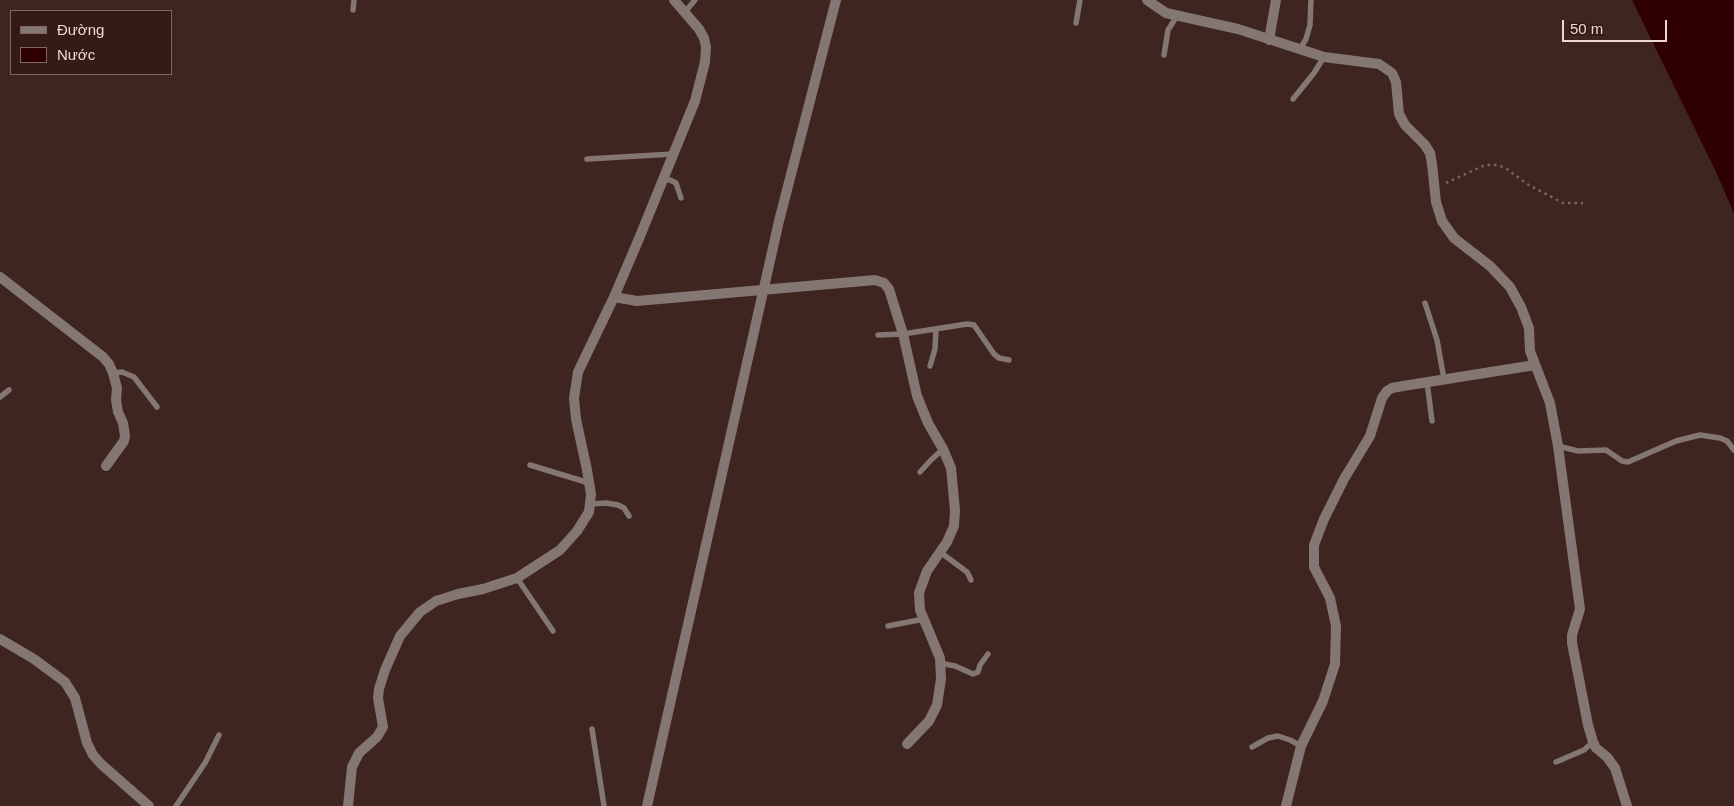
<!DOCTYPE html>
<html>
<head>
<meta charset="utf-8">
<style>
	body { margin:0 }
	#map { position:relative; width:1734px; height:806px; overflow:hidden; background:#3e2520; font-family:Helvetica,sans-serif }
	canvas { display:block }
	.legend { position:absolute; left:10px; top:10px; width:162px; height:65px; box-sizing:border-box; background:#341b16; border:1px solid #7d6763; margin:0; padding:6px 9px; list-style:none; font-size:15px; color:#ebd9d6 }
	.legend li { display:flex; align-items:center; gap:10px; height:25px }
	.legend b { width:25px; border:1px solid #7d6763 }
	.scale { position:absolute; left:1562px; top:20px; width:105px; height:22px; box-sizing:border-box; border:2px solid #ebd9d6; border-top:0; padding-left:6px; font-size:15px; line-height:18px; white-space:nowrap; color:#ebd9d6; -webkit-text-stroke:4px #341b16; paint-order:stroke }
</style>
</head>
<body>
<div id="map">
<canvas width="1734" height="806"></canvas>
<ul class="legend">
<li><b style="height:6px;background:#847673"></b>Đường</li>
<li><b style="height:14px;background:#2e0000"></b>Nước</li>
</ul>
<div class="scale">50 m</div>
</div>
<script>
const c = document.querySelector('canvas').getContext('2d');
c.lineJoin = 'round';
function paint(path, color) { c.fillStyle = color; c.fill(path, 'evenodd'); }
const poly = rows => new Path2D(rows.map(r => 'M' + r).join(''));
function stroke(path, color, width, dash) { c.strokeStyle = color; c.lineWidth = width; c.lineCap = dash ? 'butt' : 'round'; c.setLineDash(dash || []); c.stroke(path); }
paint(poly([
	[1632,0,1734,0,1734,214,1717,174]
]), '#2e0000');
stroke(poly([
	[1446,183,1485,165,1498,165,1507,169,1527,184,1563,203,1583,203]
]), '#7a645f', 2.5, [2.5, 4]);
stroke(poly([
	[353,10,354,0],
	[685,12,695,0],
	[1076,23,1080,0],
	[1300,49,1306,39,1310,25,1311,0],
	[1164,55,1168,30,1177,16],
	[1293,99,1314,73,1324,57],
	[587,159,673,154],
	[662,180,670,180,676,183,681,198],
	[1425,303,1437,340,1444,379],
	[878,335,903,334,967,324,974,325,994,354,999,358,1009,360],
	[930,366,935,349,936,329],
	[113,373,122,372,134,377,157,407],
	[1427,382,1432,421],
	[0,397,9,390],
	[1558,446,1578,451,1606,450,1622,461,1628,462,1676,441,1700,435,1720,438,1727,441,1734,450],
	[530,465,589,483],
	[920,472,931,460,943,449],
	[590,504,606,503,618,505,624,508,629,516],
	[940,552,967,572,971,580],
	[517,578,553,631],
	[888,626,924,619],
	[940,663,955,666,973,674,978,672,980,665,988,654],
	[592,729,604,806],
	[1252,747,1268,738,1278,736,1290,740,1301,746],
	[1556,762,1584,750,1593,742],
	[176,806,205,763,219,735]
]), '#847673', 5.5);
stroke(poly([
	[1147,0,1166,13,1238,29,1324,57,1379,64,1392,73,1396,82,1399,114,1405,125,1425,145,1430,153,1432,164,1436,202,1442,221,1454,238,1490,266,1510,287,1521,307,1529,328,1530,351,1550,403,1558,446,1580,609,1572,635,1572,643,1588,725,1593,742,1596,748,1607,757,1615,768,1627,806],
	[1269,40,1276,0],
	[0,277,103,357,109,364,113,373,117,388,116,400,118,412,123,423,125,436,124,441,106,466],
	[614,297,637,301,875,280,884,283,889,289,903,334,917,396,928,423,943,449,951,468,955,510,954,526,947,542,927,571,919,593,920,610,940,658,941,679,937,705,929,721,907,744],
	[0,639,34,659,65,682,75,698,87,743,93,755,101,764,149,806],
	[348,806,352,767,359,753,377,737,383,727,378,698,379,689,385,670,400,636,420,612,436,601,458,594,483,589,517,578,560,550,577,531,589,512,591,494,587,470,576,419,574,398,578,372,614,297,638,241,695,101,705,62,706,47,704,38,699,29,674,0],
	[647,806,779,221,836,0],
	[1286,806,1301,746,1323,701,1335,664,1336,626,1330,598,1314,567,1314,545,1324,519,1344,479,1370,436,1382,398,1387,391,1392,388,1403,386,1535,365]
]), '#847673', 10);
</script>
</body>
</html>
